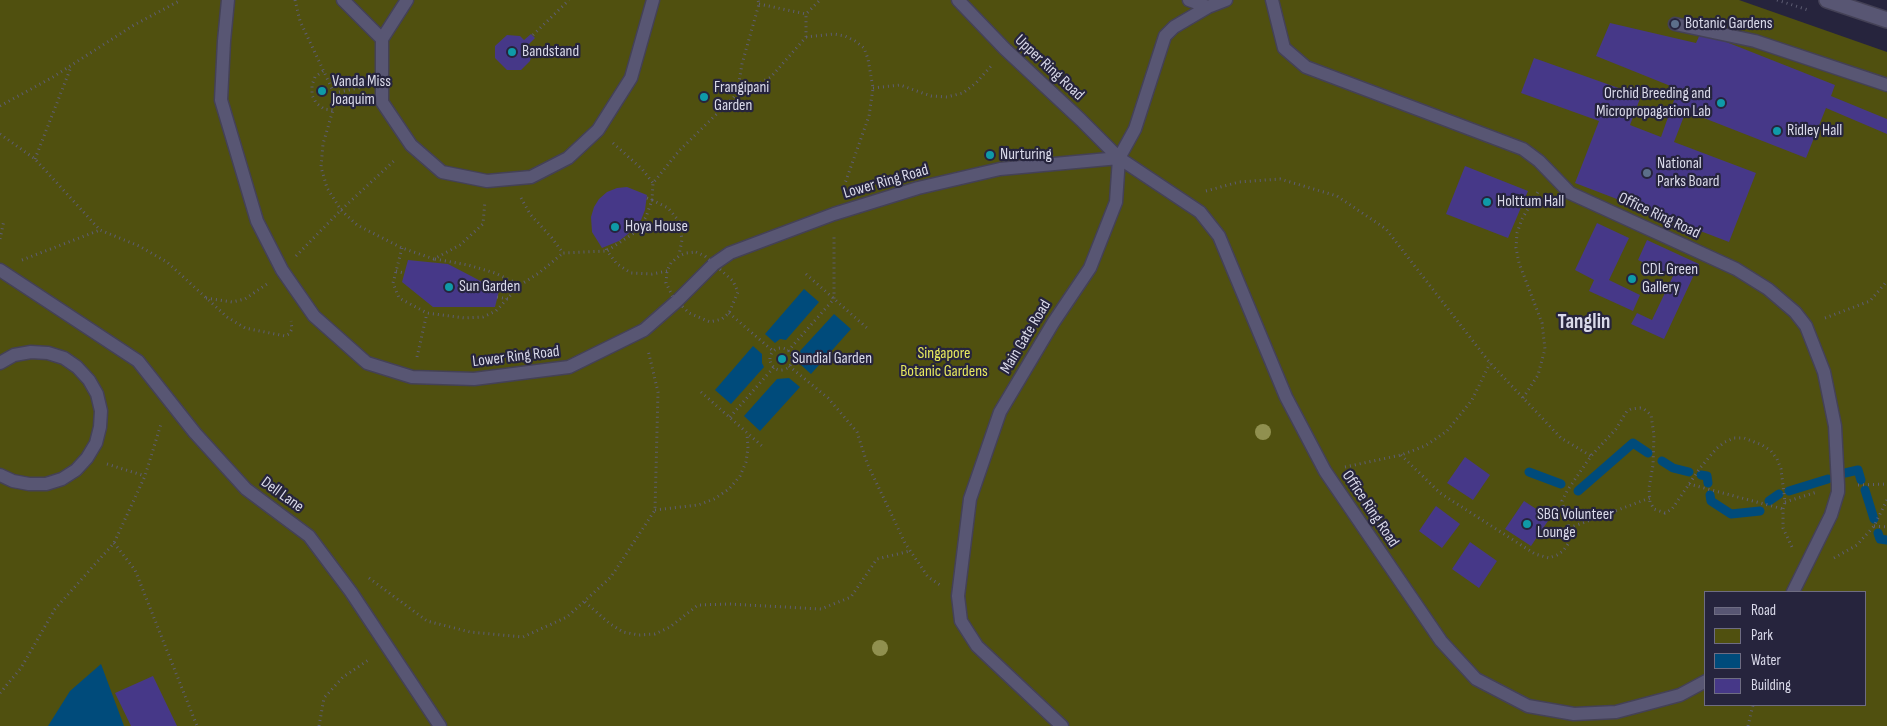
<!DOCTYPE html>
<html>
<head>
<meta charset="utf-8">
<style>
	body { margin:0 }
	#map { position:relative; width:1887px; height:726px; overflow:hidden; background:#26243d; font-family:"Sofia Sans Condensed",sans-serif }
	canvas { display:block }
	.legend { position:absolute; left:1704px; top:591px; width:162px; height:115px; box-sizing:border-box; background:#26243d; border:1px solid #6e6c82; margin:0; padding:6px 9px; list-style:none; font-size:15px; color:#d9d9e9 }
	.legend li { display:flex; align-items:center; gap:10px; height:25px }
	.legend b { width:25px; border:1px solid #6e6c82 }
</style>
</head>
<body>
<div id="map">
<canvas width="1887" height="726"></canvas>
<ul class="legend">
<li><b style="height:6px;background:#585673"></b>Road</li>
<li><b style="height:14px;background:#50500f"></b>Park</li>
<li><b style="height:14px;background:#004b7b"></b>Water</li>
<li><b style="height:14px;background:#463888"></b>Building</li>
</ul>
</div>
<script>
const c = document.querySelector('canvas').getContext('2d');
c.lineJoin = 'round';
function paint(path, color) { c.fillStyle = color; c.fill(path, 'evenodd'); }
const poly = rows => new Path2D(rows.map(r => 'M' + r).join(''));
function stroke(path, color, width, dash) { c.strokeStyle = color; c.lineWidth = width; c.lineCap = dash ? 'butt' : 'round'; c.setLineDash(dash || []); c.stroke(path); }
function label(font, color, halo, rows, align = 'center') {
  c.font = font + ' "Sofia Sans Condensed",sans-serif'; c.lineWidth = 4.5; c.setLineDash([]); c.textBaseline = 'middle'; c.strokeStyle = halo; c.fillStyle = color; for (const [text, x, y, turn = 0] of rows) {
    c.save(); c.translate(x, y); c.rotate((+turn || 0) * Math.PI / 180); c.textAlign = isNaN(turn) ? turn : align; if (halo) c.strokeText(text, 0, 0); c.fillText(text, 0, 0); c.restore();
  }
}
paint(poly([
	[0,0,1739,0,1887,52,1887,726,0,726],
	[1706,592,1866,592,1866,705,1706,705]
]), '#50500f');
paint(poly([
	[804,289,819,302,786,340,780,339,775,343,765,334],
	[834,314,851,329,811,374,801,365,803,360,800,351],
	[753,346,762,354,762,363,764,367,731,404,715,390],
	[789,378,800,387,760,431,744,416,777,379],
	[101,664,124,726,48,726,70,691]
]), '#004b7b');
stroke(poly([
	[1662,461,1673,468,1689,472],
	[1529,472,1561,484],
	[1845,473,1858,470,1861,480],
	[1701,475,1707,476,1708,483],
	[1865,490,1874,519],
	[1578,491,1633,443,1648,453],
	[1789,491,1828,479],
	[1710,495,1711,501,1731,514,1760,511],
	[1769,501,1779,494],
	[1878,533,1880,539,1887,540]
]), '#004b7b', 9);
paint(poly([
	[1610,23,1696,43,1701,32,1835,85,1831,96,1887,119,1887,134,1826,108,1806,158,1686,111,1674,142,1756,173,1729,242,1575,183,1599,121,1521,93,1534,58,1641,96,1630,125,1661,137,1678,89,1596,56],
	[531,34,535,38,528,45,533,50,530,61,521,70,507,70,495,58,495,46,507,35,520,36,524,40],
	[1465,166,1528,191,1508,238,1446,214],
	[627,187,647,195,645,210,641,220,628,234,619,241,602,248,592,232,591,217,594,207,599,199,607,192,617,188],
	[1597,223,1629,238,1609,280,1640,295,1633,311,1589,291,1594,280,1575,270],
	[1647,240,1699,264,1664,339,1631,324,1637,313,1652,320,1673,276,1638,260],
	[408,260,448,264,473,277,499,291,495,307,433,307,402,282],
	[1465,457,1490,475,1473,500,1447,483],
	[1524,501,1550,518,1531,546,1505,529],
	[1436,506,1460,524,1442,548,1419,531],
	[1470,542,1497,561,1479,588,1452,569],
	[153,676,177,726,131,726,115,693]
]), '#463888');
const lane = poly([
	[228,0,224,41,221,100,257,221,282,270,314,316,367,363,412,377,474,379,569,367,644,330,677,301,714,264,730,253,834,214,918,188,1000,169,1119,158],
	[343,0,382,39],
	[407,0,382,39,382,102,411,145,442,172,487,181,531,177,568,158,598,130,631,78,653,0],
	[958,0,1005,49,1081,120,1119,158,1200,212,1219,236,1286,397,1325,471,1441,641,1476,679,1528,706,1574,714,1616,712,1680,695,1706,681],
	[1189,0,1208,7],
	[1272,0,1284,48,1306,67,1523,149,1539,161,1570,193,1736,269,1768,289,1795,312,1806,326,1824,372,1835,426,1838,485,1838,492,1831,515,1793,592],
	[1675,24,1755,41,1887,85],
	[0,270,138,361,195,433,246,489,309,536,351,592,440,726],
	[0,363,14,355,31,352,48,353,64,358,77,367,89,380,97,394,101,411,100,427,96,443,87,458,76,470,62,479,46,484,29,484,13,481,0,475],
	[1062,726,977,646,961,621,958,596,970,499,1000,412,1053,323,1090,268,1116,202,1119,158,1135,129,1165,36,1174,27,1208,7,1226,0]
]);
const secondary = poly([
	[1827,0,1887,20]
]);
stroke(lane, '#444156', 15);
stroke(secondary, '#444156', 18);
stroke(poly([
	[295,0,300,21,334,93,333,110,323,144,321,167,327,188,341,210,357,225,402,248,434,259,460,245,483,224,485,201],
	[1777,0,1808,10],
	[759,4,806,14,820,0],
	[533,35,569,0],
	[806,37,834,34,845,36,855,41,864,48,868,59,873,88,869,116,843,189],
	[323,71,315,77,312,85,312,95,316,103,324,109,333,110],
	[873,88,900,85,931,96,947,97,963,93,976,83,992,65],
	[334,93,363,87],
	[738,94,771,77,806,37,806,14],
	[0,106,53,77,134,25,181,0],
	[0,134,35,159,100,230,139,246,167,262,227,317,245,328,285,336,289,334,292,329,291,321],
	[613,143,642,169,653,183],
	[35,159,71,67],
	[1206,191,1239,182,1280,179,1337,196,1386,229,1490,363,1561,438,1591,456],
	[521,198,530,214,552,238,563,253,607,251,606,247],
	[647,198,652,200,653,183,679,151,737,94,742,64,759,4,758,0],
	[0,239,4,220],
	[402,248,393,283,399,298,427,313,465,318,483,317,496,311,520,285,539,273,563,253],
	[696,252,705,256,733,281,738,292,729,313,722,319,710,322,689,313,673,297,666,283,667,271,671,263,679,256,686,253,696,252],
	[296,256,341,210,396,159],
	[435,259,468,265,495,273,520,285],
	[22,260,100,230],
	[396,271,404,273],
	[667,271,652,274,631,273,617,264,607,251,637,231,646,217,652,200,668,208,679,221,682,240,679,255],
	[806,274,867,328],
	[497,297,508,299],
	[206,298,232,302,245,299,267,284],
	[729,313,773,351],
	[1825,318,1870,301,1887,281],
	'770 359a11 11 0 1 1 22 0a11 11 0 1 1-22 0Z',
	[788,351,834,299,834,236],
	[417,357,427,313],
	[789,366,828,398,857,432,867,463,905,543,928,577,940,585],
	[701,392,762,446],
	[1523,398,1538,375,1545,349,1542,323,1519,263,1516,248,1517,233,1522,219,1539,190],
	[730,417,774,367],
	[1401,455,1440,493,1535,554,1549,558,1557,555,1563,551,1568,544,1569,528,1562,501,1567,491,1591,456,1616,429,1627,411,1631,409,1640,408,1644,409,1651,415,1654,435,1653,465,1649,488,1650,502,1654,509,1665,513,1672,509,1700,468,1717,448,1725,442,1734,438,1744,438,1762,445,1771,451,1777,459,1781,469,1785,502,1783,509,1783,528,1792,547],
	[107,464,145,476],
	[1345,467,1401,455,1425,446,1447,431,1472,400,1490,363],
	[1689,484,1783,509],
	[1858,485,1887,484],
	[1785,502,1817,492],
	[655,510,698,505,714,499,729,489,740,476,746,462,748,448,747,433],
	[1874,526,1887,527],
	[1569,528,1650,498],
	[114,543,135,570,197,726],
	[1834,558,1857,545,1874,526,1887,500],
	[369,578,427,621,470,632,523,637,567,617,611,577,655,510,658,392,648,350],
	[585,602,609,623,623,632,639,635,655,634,670,627,698,605,729,604,821,609,851,597,877,559,910,551],
	[0,693,21,668,55,609,114,543,145,476,161,424],
	[319,726,324,698,343,677,370,659],
	[1748,726,1753,705]
]), '#5e5d73', 3, [1, 4]);
stroke(lane, '#585673', 12);
stroke(secondary, '#585673', 15);
c.fillStyle = '#90904f';
for (const [x, y] of [
	[1263,432],
	[880,648]
]) { c.beginPath(); c.arc(x, y, 8, 0, 2 * Math.PI); c.fill(); }
for (const [x, y, r, color] of [
	[1675,24,5,"#5c6f8a"],
	[512,52,5,"#0f9aa8"],
	[322,91,5,"#0f9aa8"],
	[704,97,5,"#0f9aa8"],
	[1721,103,5,"#0f9aa8"],
	[1777,131,5,"#0f9aa8"],
	[990,155,5,"#0f9aa8"],
	[1647,173,5,"#5c6f8a"],
	[1487,202,5,"#0f9aa8"],
	[615,227,5,"#0f9aa8"],
	[1632,279,5,"#0f9aa8"],
	[449,287,5,"#0f9aa8"],
	[782,359,5,"#0f9aa8"],
	[1527,524,5,"#0f9aa8"]
]) { const dot = new Path2D(); dot.arc(x, y, r, 0, 2 * Math.PI); c.fillStyle = color; c.fill(dot); stroke(dot, '#26243d', 2); }
label('16px', '#d9d9e9', '#26243d', [
	["Botanic Gardens",1685,24],
	["Bandstand",522,52],
	["Vanda Miss",332,82],
	["Joaquim",332,100],
	["Frangipani",714,88],
	["Garden",714,106],
	["Orchid Breeding and",1711,94,"right"],
	["Micropropagation Lab",1711,112,"right"],
	["Ridley Hall",1787,131],
	["Nurturing",1000,155],
	["National",1657,164],
	["Parks Board",1657,182],
	["Holttum Hall",1497,202],
	["Hoya House",625,227],
	["CDL Green",1642,270],
	["Gallery",1642,288],
	["Sun Garden",459,287],
	["Sundial Garden",792,359],
	["SBG Volunteer",1537,515],
	["Lounge",1537,533]
], 'left');
label('16px', '#d9d9e9', '#26243d', [
	["Upper Ring Road",1049,68,43],
	["Lower Ring Road",886,182,-16],
	["Office Ring Road",1659,216,25],
	["Main Gate Road",1026,337,-59],
	["Lower Ring Road",516,357,-7],
	["Dell Lane",282,495,36],
	["Office Ring Road",1370,509,56]
]);
label('16px', '#e6e85e', '#26243d', [
	["Singapore",944,354],
	["Botanic Gardens",944,372]
]);
label('bold 21px', '#d9d9e9', '#26243d', [
	["Tanglin",1584,323]
]);
</script>
</body>
</html>
